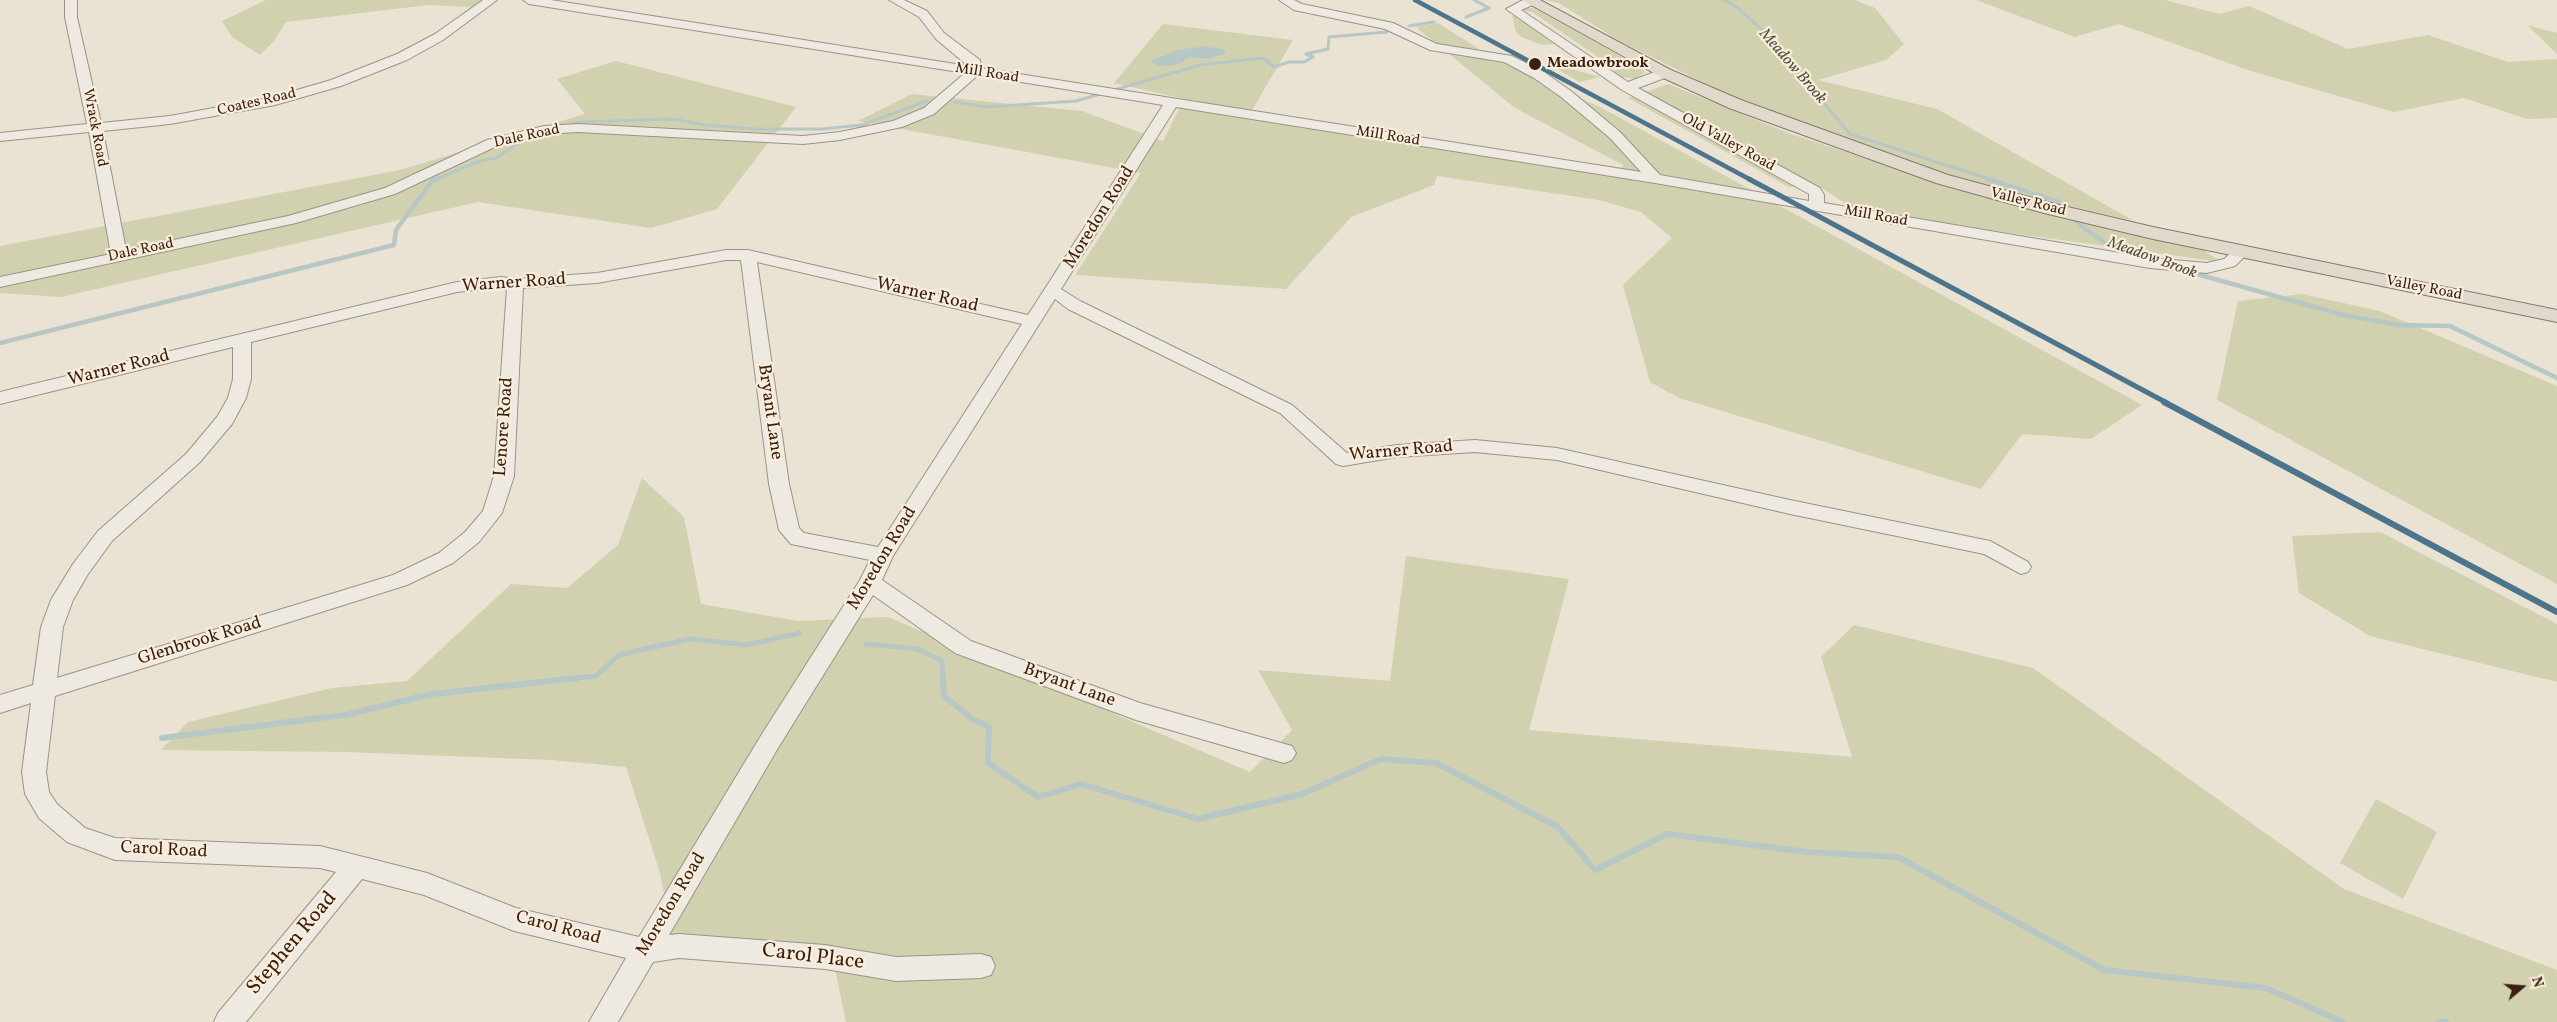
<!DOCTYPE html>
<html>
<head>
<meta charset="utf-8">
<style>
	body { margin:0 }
	#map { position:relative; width:2557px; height:1022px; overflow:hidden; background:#eae2d2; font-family:Vollkorn,serif }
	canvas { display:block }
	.north { position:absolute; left:2497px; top:962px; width:50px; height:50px; -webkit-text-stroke:4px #f8eedb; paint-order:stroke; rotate:72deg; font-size:14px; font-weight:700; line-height:20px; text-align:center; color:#3b1f11 }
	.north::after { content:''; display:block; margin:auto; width:18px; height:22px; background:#3b1f11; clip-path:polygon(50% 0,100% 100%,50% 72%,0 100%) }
</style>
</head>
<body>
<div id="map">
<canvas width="2557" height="1022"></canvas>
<div class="north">N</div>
</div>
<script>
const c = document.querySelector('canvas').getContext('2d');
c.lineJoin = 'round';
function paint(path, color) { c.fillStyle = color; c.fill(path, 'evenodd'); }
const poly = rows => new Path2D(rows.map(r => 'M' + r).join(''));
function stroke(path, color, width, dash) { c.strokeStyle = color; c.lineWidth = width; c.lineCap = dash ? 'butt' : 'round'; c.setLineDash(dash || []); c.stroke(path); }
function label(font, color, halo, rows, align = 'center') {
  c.font = font + ' Vollkorn,serif'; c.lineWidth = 4.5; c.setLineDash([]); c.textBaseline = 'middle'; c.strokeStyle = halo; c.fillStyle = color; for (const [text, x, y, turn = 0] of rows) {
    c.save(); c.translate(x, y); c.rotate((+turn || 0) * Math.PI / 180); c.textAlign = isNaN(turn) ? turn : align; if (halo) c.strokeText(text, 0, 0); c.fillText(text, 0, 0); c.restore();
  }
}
paint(poly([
	[266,0,485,0,473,7,428,5,286,22,274,41,260,55,232,37,222,21],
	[1545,0,1855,0,1875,8,1904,44,1886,60,1818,80,1937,109,2134,221,2034,198,1918,166,1736,99,1614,38,1559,3],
	[1976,0,2165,0,2220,14,2249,6,2348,49,2428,35,2508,62,2557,59,2557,118,2527,119,2464,98,2394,112,2251,71,2119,24,2075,37],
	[1526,8,1534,8,1642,68,1645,72,1635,79,1617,76,1611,73,1616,69,1532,12,1524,11],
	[1512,16,1516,16,1554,44,1542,45,1521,37,1516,32],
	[1438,23,1498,61,1602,108,2142,405,2091,439,2022,434,1981,489,1679,398,1650,382,1623,285,1672,238,1641,212,1599,200,1437,176,1434,185,1351,217,1286,289,1075,275,1141,173,858,121,912,94,1082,111,1163,141,1184,99,1114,83,1163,24,1293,40,1247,119,1618,176,1623,165,1515,108,1416,27],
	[2527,25,2557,33,2557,54],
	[616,61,796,107,717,209,651,228,478,202,61,297,0,293,0,246,400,170,585,114,557,79],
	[1563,66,1568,68,1600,77,1580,82,1555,68],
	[1668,84,1791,134,1947,185,2193,243,2221,262,1858,212,1816,184,1789,187,1628,98],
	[2302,294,2380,311,2557,386,2557,584,2217,400,2238,301],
	[642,478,684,517,701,604,798,621,888,617,1250,772,1292,730,1258,670,1390,681,1406,556,1569,579,1529,730,1852,757,1821,657,1854,625,2033,668,2344,889,2557,970,2557,1022,846,1022,831,950,672,936,660,873,626,767,550,760,347,752,161,750,188,722,332,688,407,681,511,584,567,588,618,545],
	[2380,532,2557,624,2557,682,2370,636,2299,593,2292,536],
	[2376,799,2437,832,2403,899,2340,863]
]), '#d2d1af');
paint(poly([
	[1203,46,1223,49,1226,53,1208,59,1190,57,1184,60,1185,62,1170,66,1156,65,1150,61,1179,50]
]), '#b6c7c5');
stroke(poly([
	[1724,0,1737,7,1761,29,1850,134,1992,180],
	[1466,17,1489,8,1474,0],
	[1409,26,1434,22],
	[954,102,986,107,1076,101,1200,65,1263,58,1274,67,1289,62,1304,62,1313,57,1306,54,1328,49,1329,37,1387,32],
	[568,126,579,122,673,119,705,125,756,129,822,129,862,125,927,101],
	[434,180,479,161,496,158,525,138,556,132]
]), '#b6c7c5', 3);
stroke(poly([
	[1988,179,2059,202,2066,209],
	[2073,217,2081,226,2111,247,2145,258],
	[2179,269,2343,315,2399,325,2450,326,2557,378],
	[0,343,394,245,396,230,432,181,437,179]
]), '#b6c7c5', 4.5);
stroke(poly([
	[866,644,918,649,942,661,943,679],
	[566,679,596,676,619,655,689,639,747,645,800,633]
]), '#b6c7c5', 5);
stroke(poly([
	[943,678,944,696,972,719,989,727,988,763,1038,797,1081,784,1198,819,1302,794,1381,759,1436,763,1558,827,1595,870,1667,834,1807,852,1898,857,2104,970,2266,988,2343,1022],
	[162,738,345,715,432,694,577,678],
	[2439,1022,2446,1022]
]), '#b6c7c5', 6);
const minor = poly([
	[65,0,77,0,77,17,101,123,170,116,273,97,331,80,397,54,435,34,483,0,497,0,443,40,407,60,341,86,275,105,170,124,103,131,126,250,288,216,385,188,487,140,544,126,578,124,803,136,840,132,893,121,924,108,965,73,529,4,523,0,551,0,968,66,936,39,919,17,889,0,904,0,927,11,944,33,980,60,981,68,1641,172,1610,138,1561,97,1534,78,1504,62,1430,50,1385,29,1294,10,1279,0,1294,0,1302,4,1393,23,1437,44,1512,56,1544,72,1571,91,1620,132,1660,175,1809,201,1809,194,1622,90,1506,9,1523,0,1536,0,1535,4,1521,10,1628,82,1660,70,1670,70,1672,73,1670,76,1638,88,1820,188,1824,195,1824,203,2150,258,2207,263,2224,259,2235,249,2241,247,2249,252,2235,266,2207,273,2150,268,1655,183,1176,107,1061,289,1080,301,1292,405,1347,453,1397,445,1475,440,1557,448,1790,500,1990,541,2028,562,2031,567,2028,572,2021,574,1984,554,1790,514,1557,460,1475,452,1397,457,1343,466,1336,464,1280,413,1068,309,1055,299,893,556,882,580,971,641,1140,703,1292,746,1296,753,1292,760,1284,763,1136,720,955,653,873,595,778,748,669,935,679,934,825,945,896,957,981,954,991,957,995,966,991,975,981,978,896,981,825,969,679,958,653,962,618,1022,589,1022,626,958,514,931,424,895,362,879,246,1022,214,1022,218,1013,336,872,320,868,115,860,67,842,39,818,25,794,22,772,31,703,0,713,0,695,33,685,41,627,51,600,73,564,98,531,186,454,217,417,228,398,233,379,233,347,0,404,0,392,457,282,501,277,515,279,597,273,726,250,748,250,1028,315,1163,105,978,75,934,114,902,127,840,140,803,144,578,132,544,134,497,146,395,194,296,223,0,287,0,277,111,254,89,132,0,141,0,133,87,124,65,17,65,0],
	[726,260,741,260,769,484,779,530,791,544,870,560,860,580,762,734,639,937,516,908,427,873,320,846,115,838,85,828,57,804,49,792,46,772,55,696,407,585,453,563,479,542,502,513,514,476,523,288,597,283,726,260],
	[757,262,1022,324,878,547,804,533,799,528,789,484,757,262],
	[501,287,507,288,494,476,483,511,465,532,439,553,393,575,57,678,63,627,73,600,88,574,112,541,200,462,232,424,246,398,251,379,251,342,457,292,501,287]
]);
const major = poly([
	[1522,0,1540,0,1671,70,1741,100,1948,175,2055,204,2153,227,2557,310,2557,322,2153,239,2044,213,1936,183,1729,108,1659,76,1522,0]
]);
stroke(minor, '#9b9388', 2);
stroke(major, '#827a70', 2);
paint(minor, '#eeeae1');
paint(major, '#e1d9cc');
stroke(poly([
	[1415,0,1751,180]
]), '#4c748c', 4.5);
stroke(poly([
	[1749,179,2167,403]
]), '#4c748c', 5);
stroke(poly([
	[2164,402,2557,612]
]), '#4c748c', 6);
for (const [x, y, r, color] of [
	[1535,64,7,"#3b1f11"]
]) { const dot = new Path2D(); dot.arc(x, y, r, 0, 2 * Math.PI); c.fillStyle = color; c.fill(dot); stroke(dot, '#f8eedb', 2); }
label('bold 15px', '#3b1f11', '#f8eedb', [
	["Meadowbrook",1547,64]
], 'left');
label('15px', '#3b1f11', '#f8eedb', [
	["Mill Road",987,74,9],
	["Coates Road",257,103,-13],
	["Wrack Road",94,128,79],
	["Dale Road",527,137,-12],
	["Mill Road",1388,137,9],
	["Old Valley Road",1728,143,29],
	["Valley Road",2028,203,14],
	["Mill Road",1876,217,10],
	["Dale Road",141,251,-12],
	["Valley Road",2424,289,11]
]);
label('italic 16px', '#594e45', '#f8eedb', [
	["Meadow Brook",1792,67,49],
	["Meadow Brook",2152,259,20]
]);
label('18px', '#3b1f11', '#f8eedb', [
	["Moredon Road",1100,218,-58],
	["Warner Road",514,284,-4],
	["Warner Road",927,296,13],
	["Warner Road",119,369,-14],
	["Bryant Lane",769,412,82],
	["Lenore Road",505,427,-86],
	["Warner Road",1401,452,-5],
	["Moredon Road",883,559,-59],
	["Glenbrook Road",200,642,-17],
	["Bryant Lane",1069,686,20],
	["Carol Road",164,851,3],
	["Moredon Road",672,905,-59],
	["Carol Road",558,929,15]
]);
label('21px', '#3b1f11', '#f8eedb', [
	["Stephen Road",293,944,-50],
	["Carol Place",813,958,7]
]);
</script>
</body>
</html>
